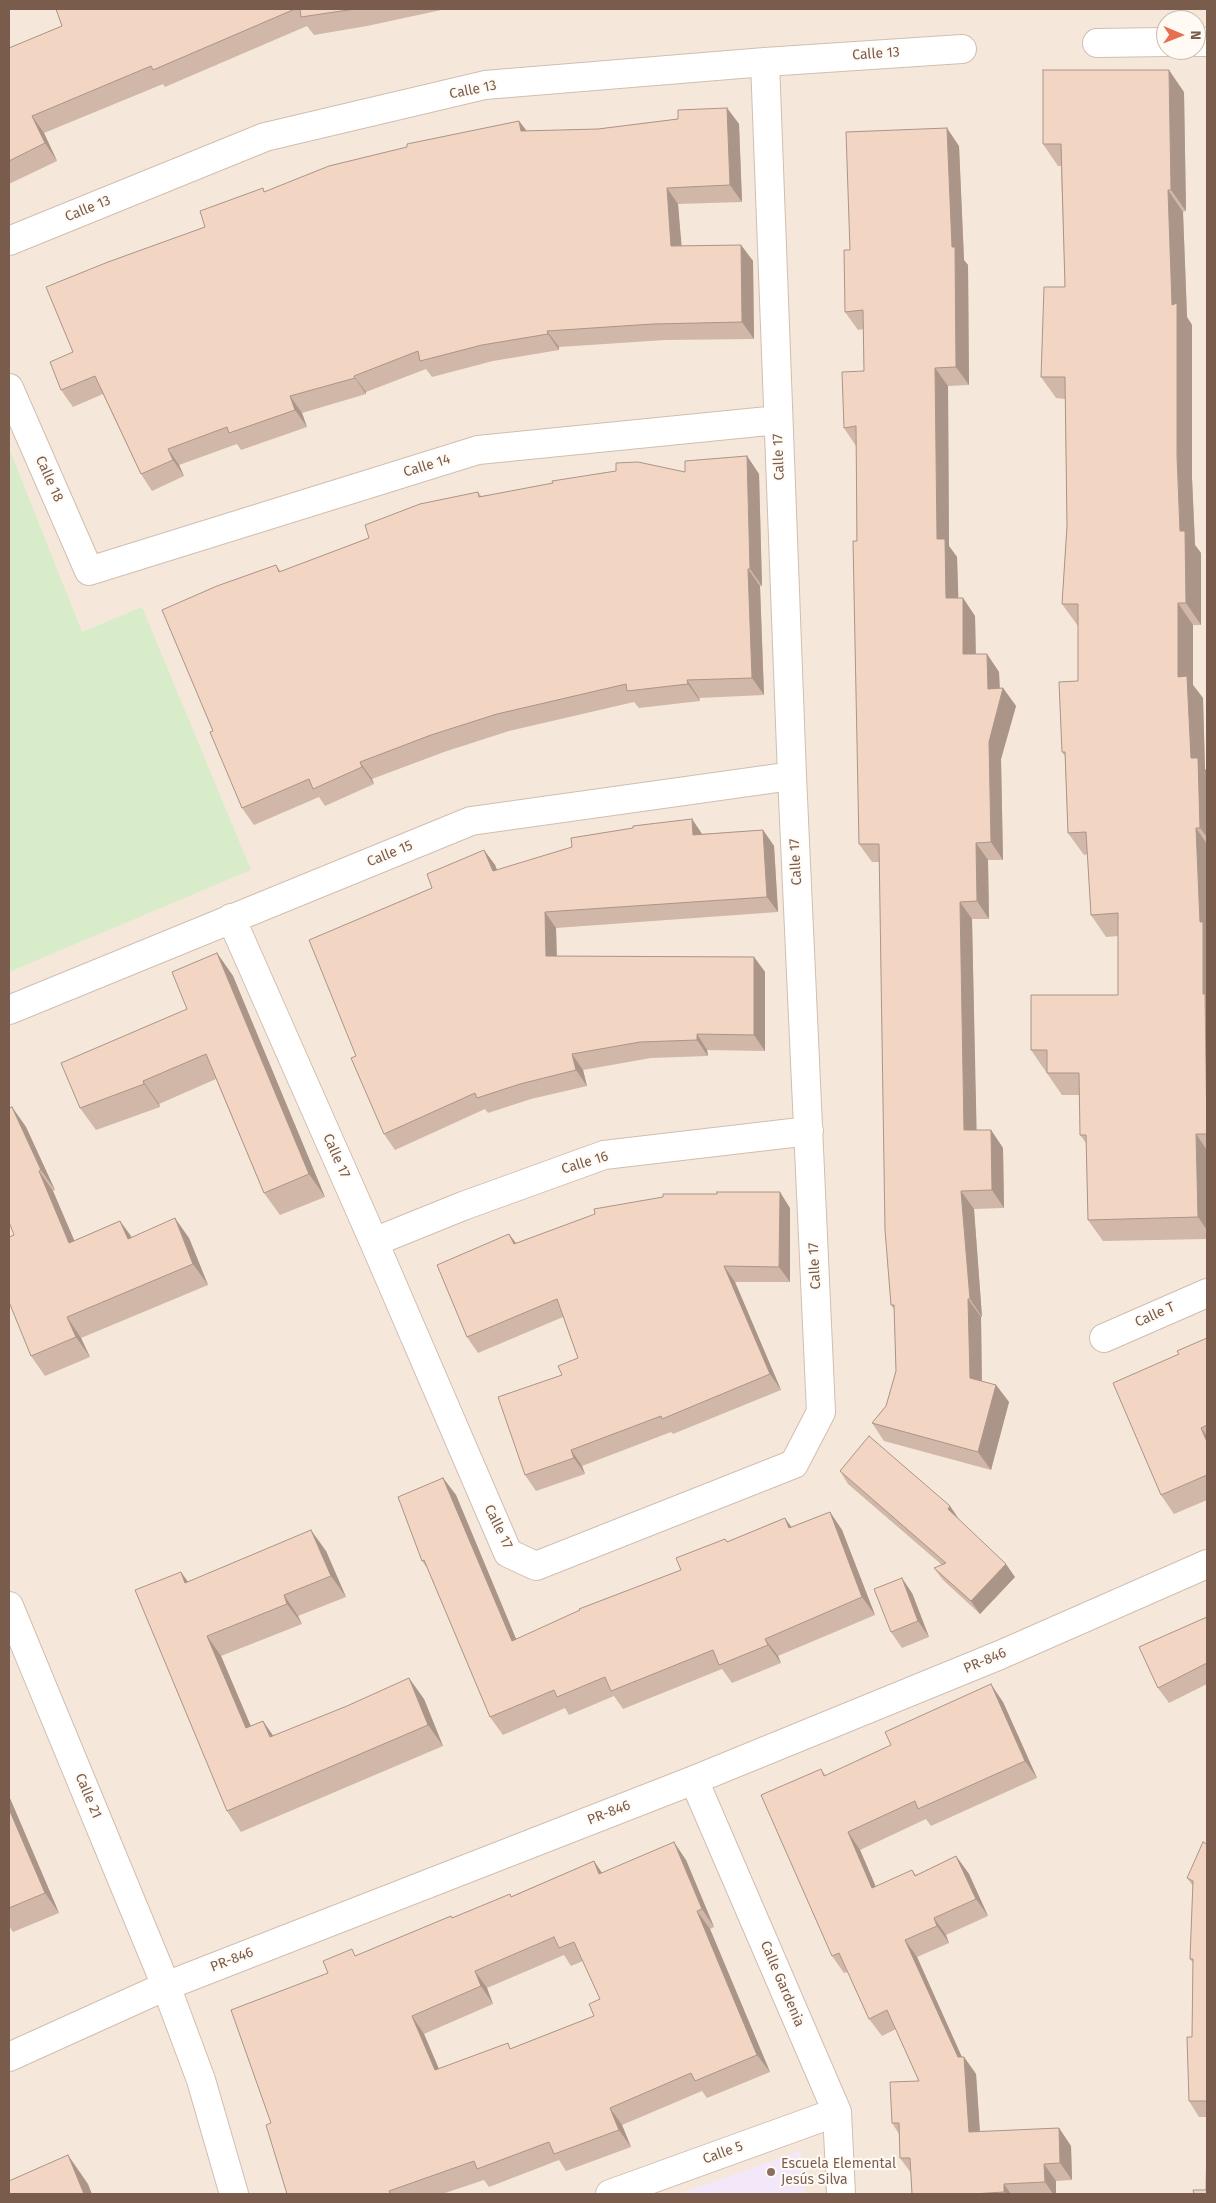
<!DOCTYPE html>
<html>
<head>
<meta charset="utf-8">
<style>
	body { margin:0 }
	#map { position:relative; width:1216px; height:2203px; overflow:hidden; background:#fdf6ec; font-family:"Fira Sans",sans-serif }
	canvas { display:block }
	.frame { position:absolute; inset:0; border:10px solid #7a5c4d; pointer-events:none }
	.north { position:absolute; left:1156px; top:10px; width:50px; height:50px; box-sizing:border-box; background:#fffaf3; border:1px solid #cabbb1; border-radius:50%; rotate:91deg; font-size:14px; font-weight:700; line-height:20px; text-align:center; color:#7a5c4d }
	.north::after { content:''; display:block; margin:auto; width:18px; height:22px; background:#e76f51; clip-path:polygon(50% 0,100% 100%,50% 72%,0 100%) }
</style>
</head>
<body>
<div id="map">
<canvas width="1216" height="2203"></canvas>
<div class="frame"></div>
<div class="north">N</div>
</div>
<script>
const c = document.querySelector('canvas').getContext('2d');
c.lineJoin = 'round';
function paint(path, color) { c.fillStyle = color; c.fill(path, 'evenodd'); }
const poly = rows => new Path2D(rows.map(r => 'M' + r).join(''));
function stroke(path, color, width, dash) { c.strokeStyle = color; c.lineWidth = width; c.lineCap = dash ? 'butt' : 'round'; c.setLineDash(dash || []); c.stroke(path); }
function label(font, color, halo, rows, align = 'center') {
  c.font = font + ' "Fira Sans",sans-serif'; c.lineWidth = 4; c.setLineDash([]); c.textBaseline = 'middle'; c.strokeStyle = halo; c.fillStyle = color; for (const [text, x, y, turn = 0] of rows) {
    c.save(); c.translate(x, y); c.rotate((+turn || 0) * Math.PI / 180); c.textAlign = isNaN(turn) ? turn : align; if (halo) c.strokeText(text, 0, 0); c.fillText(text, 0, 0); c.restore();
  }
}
paint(poly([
	[9,9,1207,9,1207,2194,9,2194],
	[1166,20,1196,20,1196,50,1166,50]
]), '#f5e8da');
paint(poly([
	[801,2151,805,2194,678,2194]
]), '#f3e8fa');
paint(poly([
	[9,448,82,632,142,607,251,870,9,972]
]), '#d8ecc9');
const minor = poly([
	[1196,42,1207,42],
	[1097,43,1166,42],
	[9,241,265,137,485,85,765,62,962,49],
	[9,388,89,571,478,450,778,420],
	[231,918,374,1242,508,1553,536,1566,794,1464,821,1412,792,776,765,62],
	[9,1010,471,821,792,776],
	[374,1242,463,1206,604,1155,809,1131],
	[1104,1338,1207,1293],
	[9,1606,166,1986,201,2080,234,2194],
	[694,1780,837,2112,841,2194],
	[9,2057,166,1986,694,1780,1000,1655,1207,1564],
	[610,2194,837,2112]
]);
stroke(minor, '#d1beb0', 30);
stroke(minor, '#fff', 28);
paint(poly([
	[56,9,446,9,367,26,314,35,307,26,165,87,163,84,44,133,57,161,9,184,9,48,62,26],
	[1184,92,1186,211,1183,212,1187,317,1192,325,1192,478,1195,545,1201,553,1201,625,1193,625,1193,685,1203,698,1205,769,1207,771,1207,1239,1103,1241,1088,1220,1086,1143,1080,1135,1080,1095,1062,1095,1031,1050,1118,995,1118,936,1106,937,1091,915,1088,854,1084,855,1068,833,1065,756,1062,752,1078,681,1078,626,1062,604,1067,526,1065,399,1056,398,1041,377,1065,287,1061,166,1058,166,1043,144],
	[727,108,739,124,742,202,678,204,681,246,741,245,753,261,754,339,665,340,559,347,559,350,493,361,432,377,426,369,366,392,366,394,302,413,307,427,241,450,237,444,179,465,184,476,152,491,141,474,103,394,73,407,61,390,73,352,205,227,265,192,519,121,527,131,598,129,678,119],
	[959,146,964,260,968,265,969,385,948,386,949,546,957,557,958,598,963,598,975,616,976,654,987,654,999,672,1000,688,1003,688,1016,706,1001,759,1003,860,988,860,989,919,972,919,976,1130,991,1130,1003,1148,1004,1208,974,1209,982,1317,981,1317,982,1381,996,1385,1009,1402,991,1470,884,1441,872,1423,886,1406,896,1371,894,1309,891,1305,879,862,872,862,859,844,856,446,844,428,864,371,863,329,858,330,845,312,850,250],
	[747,456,759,474,762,586,760,586,764,695,699,698,700,701,639,708,634,702,509,731,444,752,372,779,374,784,325,806,319,797,254,825,242,808,213,731,276,565,281,572,369,538,478,492,481,496,685,472],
	[692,819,702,834,763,830,774,846,778,912,556,928,557,956,754,957,765,972,765,1051,707,1050,708,1056,651,1058,583,1070,587,1086,531,1099,488,1113,485,1109,395,1150,384,1134,356,1056,432,888,484,850,495,865,497,870],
	[217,953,233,976,325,1197,280,1215,264,1193,216,1079,159,1104,160,1107,96,1130,80,1108,187,1009],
	[12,1107,26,1127,55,1190,53,1191,74,1241,120,1221,132,1237,189,1238,208,1285,81,1338,90,1357,45,1376,31,1356,14,1235],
	[790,1208,790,1282,735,1282,781,1390,673,1434,671,1432,582,1466,585,1474,536,1491,525,1475,562,1375,578,1358,563,1317,478,1353,467,1337,509,1234,516,1243],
	[1207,1338,1207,1500,1174,1514,1161,1495,1179,1354],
	[840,1471,958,1519,1015,1577,980,1614,943,1580,934,1568,942,1565,848,1484],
	[443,1478,456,1495,516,1639,681,1570,727,1542,785,1518,791,1527,830,1512,842,1530,875,1615,778,1656,781,1663,732,1683,722,1669,623,1709,614,1696,569,1715,565,1708,503,1735,490,1717,430,1572,422,1561],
	[326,1551,346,1597,298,1616,302,1624,221,1656,251,1726,263,1721,273,1735,424,1699,443,1746,241,1832,227,1811,181,1572,188,1582],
	[912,1593,929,1637,902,1648,891,1632],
	[1207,1617,1207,1684,1169,1703,1158,1688],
	[1003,1702,1037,1778,931,1826,926,1819,860,1850,876,1887,912,1870,916,1875,956,1856,969,1874,988,1916,946,1935,949,1943,917,1957,962,2057,964,2057,976,2074,980,2132,1059,2128,1071,2146,1072,2180,1056,2181,1056,2194,912,2194,911,2173,900,2158,899,2134,892,2123,919,2081,896,2029,882,2036,869,2019,848,1972,844,1973,832,1956,821,1769,826,1776],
	[9,1796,59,1913,13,1932,9,1926],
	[1207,1844,1207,2117,1199,2117,1189,2101,1192,2037,1193,1963,1190,1959,1193,1886,1187,1878],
	[686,1860,714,1927,710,1929,770,2072,707,2098,702,2091,622,2125,631,2147,566,2171,559,2160,489,2187,484,2180,442,2194,287,2194,271,2123,328,1973,357,1956,451,1916,453,1918,512,1896,594,1861,602,1873],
	[564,1955,571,1966,583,1961,600,1999,594,2016,512,2048,439,2069,424,2034,493,2004,487,1988]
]), '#d1b7a8');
paint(poly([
	[1169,70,1184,92,1186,211,1171,190],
	[727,108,739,124,742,202,730,185],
	[32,116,44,133,57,161,45,143],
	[519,121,531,137,521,131],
	[947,128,959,146,964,260,968,265,969,385,956,367],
	[667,188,678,204,683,262,671,246],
	[1168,190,1183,212,1187,317,1192,325,1192,478,1195,545,1201,553,1201,625,1186,603,1180,531],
	[741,245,753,261,754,339,742,322],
	[547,331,559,347,559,350,548,334],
	[935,368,948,386,949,546,957,557,959,616,946,598,937,539],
	[354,376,366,392,366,394,355,378],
	[290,396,302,413,307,427,295,410],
	[168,449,179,465,184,476,173,460],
	[747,456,759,474,762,586,750,569],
	[748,569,760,586,764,695,752,678],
	[963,598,975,616,976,672,963,654],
	[1178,603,1193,625,1193,685,1203,698,1205,769,1207,771,1207,837,1200,828,1178,677],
	[987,654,999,672,1000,701,1003,688,1016,706,1001,759,1003,860,991,842],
	[687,680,699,698,700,701,688,684],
	[360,762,372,779,374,784,362,767],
	[692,819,702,834,693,835],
	[1196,828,1207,844,1207,1135,1203,994],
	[763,830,774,846,778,912,767,897],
	[976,843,988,860,989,919,977,901],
	[484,850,495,865,504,887,493,871],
	[960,902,972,919,977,1148,964,1130],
	[545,912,556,928,557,971,546,956],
	[217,953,233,976,325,1197,309,1174],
	[754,957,765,972,765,1051,754,1035],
	[697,1034,707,1050,708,1056,697,1040],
	[572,1054,583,1070,587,1086,576,1070],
	[143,1081,159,1104,160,1107,144,1084],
	[12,1107,26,1127,55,1190,41,1170],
	[991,1130,1003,1148,1004,1208,992,1190],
	[1196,1134,1207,1150,1207,1230,1198,1217],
	[39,1171,53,1191,84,1263,69,1243],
	[961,1191,974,1209,982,1317,970,1299],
	[780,1192,790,1208,790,1282,779,1267],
	[175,1218,189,1238,208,1285,193,1264],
	[120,1221,134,1241,128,1239],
	[509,1234,520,1249,514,1244],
	[724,1266,735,1282,781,1390,770,1374],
	[968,1299,981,1317,982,1395,970,1378],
	[67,1317,81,1338,90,1357,76,1337],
	[996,1385,1009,1402,991,1470,978,1452],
	[1201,1428,1207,1436,1207,1442],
	[571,1450,582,1466,585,1474,574,1458],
	[443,1478,456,1495,524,1658,512,1641],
	[950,1506,959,1519,948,1509],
	[830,1512,842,1530,875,1615,862,1597],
	[785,1518,797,1535,789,1528],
	[311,1530,326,1551,346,1597,331,1576],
	[1006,1564,1015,1577,980,1614,971,1601],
	[181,1572,195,1592,185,1583],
	[902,1578,912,1593,929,1637,918,1621],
	[284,1595,298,1616,302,1624,287,1604],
	[207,1636,221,1656,260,1748,246,1728],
	[765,1639,778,1656,781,1663,768,1645],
	[409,1678,424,1699,443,1746,428,1725],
	[991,1684,1003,1702,1037,1778,1025,1761],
	[263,1721,277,1742,270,1737],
	[9,1796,59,1913,45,1893,9,1809],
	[848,1832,860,1850,884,1906,872,1888],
	[674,1842,686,1860,714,1927,702,1909],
	[956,1856,969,1874,988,1916,976,1899],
	[594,1861,606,1879,599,1874],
	[697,1911,710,1929,770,2072,757,2055],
	[934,1918,946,1935,949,1943,937,1926],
	[905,1940,917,1957,964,2062,964,2057,976,2074,981,2149,969,2132,958,2057],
	[475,1971,487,1988,493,2004,481,1986],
	[412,2016,424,2034,447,2088,435,2070],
	[610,2108,622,2125,631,2147,619,2130],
	[1059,2128,1071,2146,1072,2180,1060,2163],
	[68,2155,88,2184,92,2194,84,2194],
	[1044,2164,1056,2181,1056,2194,1053,2194,1045,2182],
	[1004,2184,1011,2194,1006,2194,1004,2192]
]), '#aa9588');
const building = poly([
	[56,9,295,9,153,70,151,66,32,116,45,143,9,161,9,48,62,26,56,9],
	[300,9,355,9,301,17,300,9],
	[1043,70,1169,70,1171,190,1168,190,1172,305,1177,303,1177,456,1180,531,1185,531,1186,603,1178,603,1178,677,1187,676,1191,758,1198,758,1200,828,1196,828,1200,922,1203,922,1203,994,1205,994,1207,1134,1196,1134,1198,1217,1088,1220,1086,1135,1080,1135,1079,1073,1047,1073,1047,1050,1031,1050,1031,995,1118,995,1118,913,1091,915,1086,832,1068,833,1065,752,1062,752,1059,682,1078,681,1078,604,1062,604,1067,526,1065,377,1041,377,1044,287,1065,287,1061,144,1043,144,1043,70],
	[727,108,730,185,667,188,671,246,741,245,742,322,653,324,547,331,548,334,482,345,420,361,418,351,354,376,355,378,290,396,295,410,229,433,227,427,168,449,173,460,141,474,95,376,61,390,50,362,73,352,46,287,108,262,205,227,200,211,263,188,264,192,329,166,407,147,407,144,519,121,521,131,598,129,678,119,678,110,727,108],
	[947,128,952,247,955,247,956,367,935,368,937,539,945,539,946,598,963,598,963,654,987,654,988,689,1003,688,989,742,991,842,976,843,977,901,960,902,964,1130,991,1130,992,1190,961,1191,970,1299,968,1299,970,1378,996,1385,978,1452,872,1423,886,1406,896,1371,894,1305,891,1305,885,1230,879,844,859,844,853,541,857,541,856,426,844,428,842,372,864,371,863,310,845,312,844,250,850,250,846,132,947,128],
	[747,456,750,569,748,569,752,678,687,680,688,684,627,691,626,684,497,714,431,735,360,762,362,767,313,789,309,779,242,808,210,732,213,731,162,610,217,586,276,565,279,572,369,538,365,525,420,504,478,492,479,497,553,483,552,481,616,471,616,463,638,462,685,472,685,461,747,456],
	[692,819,693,835,763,830,767,897,545,912,546,956,754,957,754,1035,697,1034,697,1040,640,1042,572,1054,576,1070,520,1084,477,1098,475,1093,384,1134,351,1058,356,1056,309,940,432,888,427,874,484,850,493,871,572,847,571,838,633,828,633,826,692,819],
	[217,953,309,1174,264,1193,206,1054,143,1081,144,1084,80,1108,61,1063,187,1009,172,972,217,953],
	[12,1107,41,1170,39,1171,69,1243,120,1221,128,1239,175,1218,193,1264,67,1317,76,1337,31,1356,9,1302,9,1237,14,1235,9,1222,9,1108,12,1107],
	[717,1192,780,1192,779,1267,724,1266,770,1374,662,1419,661,1416,571,1450,574,1458,525,1475,498,1397,562,1375,558,1366,578,1358,557,1299,467,1337,437,1265,509,1234,514,1244,595,1214,594,1209,663,1197,663,1194,717,1194,717,1192],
	[1207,1338,1207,1425,1201,1428,1207,1442,1207,1475,1161,1495,1113,1383,1179,1354,1177,1351,1207,1338],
	[869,1436,950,1506,948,1509,1006,1564,971,1601,934,1568,946,1563,840,1471,869,1436],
	[443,1478,512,1641,580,1610,579,1609,681,1570,676,1558,725,1539,727,1542,785,1518,789,1528,830,1512,862,1597,765,1639,768,1645,719,1665,713,1650,611,1691,605,1677,557,1697,554,1690,490,1717,424,1560,422,1561,398,1497,443,1478],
	[311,1530,331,1576,284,1595,287,1604,207,1636,246,1728,263,1721,270,1737,347,1706,409,1678,428,1725,227,1811,135,1590,181,1572,185,1583,311,1530],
	[902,1578,918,1621,891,1632,874,1589,902,1578],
	[1207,1617,1207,1663,1158,1688,1139,1647,1207,1617],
	[991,1684,1025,1761,918,1809,915,1801,848,1832,872,1888,912,1870,915,1876,956,1856,976,1899,934,1918,937,1926,905,1940,958,2057,964,2057,969,2132,1059,2128,1060,2163,1044,2164,1045,2182,1004,2184,1004,2192,972,2194,912,2194,910,2158,900,2158,899,2123,892,2123,890,2082,919,2081,887,2010,869,2019,839,1953,832,1956,761,1795,821,1769,824,1776,891,1745,885,1732,991,1684],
	[9,1809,45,1893,9,1908,9,1809],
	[674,1842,702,1909,697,1911,757,2055,695,2081,691,2073,610,2108,619,2130,554,2154,549,2142,477,2169,474,2161,389,2191,390,2193,387,2194,287,2194,266,2125,271,2123,231,2010,328,1973,323,1961,352,1949,355,1956,451,1916,452,1918,510,1894,511,1897,594,1861,599,1874,674,1842],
	[554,1937,559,1948,574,1942,600,1999,589,2004,594,2016,510,2049,508,2043,435,2070,412,2016,481,1986,475,1971,554,1937],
	[1203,1842,1207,1844,1207,2101,1189,2101,1187,2037,1192,2037,1193,1959,1190,1959,1193,1881,1187,1878,1203,1842],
	[1207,2141,1207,2194,1194,2194,1193,2190,1206,2190,1207,2141],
	[68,2155,84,2194,9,2194,9,2181,68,2155]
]);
paint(building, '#f3d5c3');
stroke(building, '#aa9588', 1);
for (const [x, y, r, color] of [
	[771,2172,5,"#8d6e63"]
]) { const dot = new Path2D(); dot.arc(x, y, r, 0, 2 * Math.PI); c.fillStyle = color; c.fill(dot); stroke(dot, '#fffaf3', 2); }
label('14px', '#7a5c4d', '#fffaf3', [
	["Calle 13",876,54,-4],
	["Calle 13",473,90,-11],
	["Calle 13",88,209,-22],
	["Calle 17",779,457,-92],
	["Calle 14",427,466,-17],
	["Calle 18",49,479,66],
	["Calle 15",390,854,-22],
	["Calle 17",796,862,-93],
	["Calle 17",336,1156,66],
	["Calle 16",585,1163,-17],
	["Calle 17",815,1266,-93],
	["Calle T",1155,1315,-24],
	["Calle 17",498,1527,64],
	["PR-846",985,1661,-23],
	["Calle 21",88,1796,67],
	["PR-846",609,1813,-21],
	["PR-846",232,1960,-21],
	["Calle Gardenia",782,1984,67],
	["Calle 5",723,2153,-20]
]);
label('14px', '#785e54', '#fffaf3', [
	["Escuela Elemental",781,2164],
	["Jesús Silva",781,2180]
], 'left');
</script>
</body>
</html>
